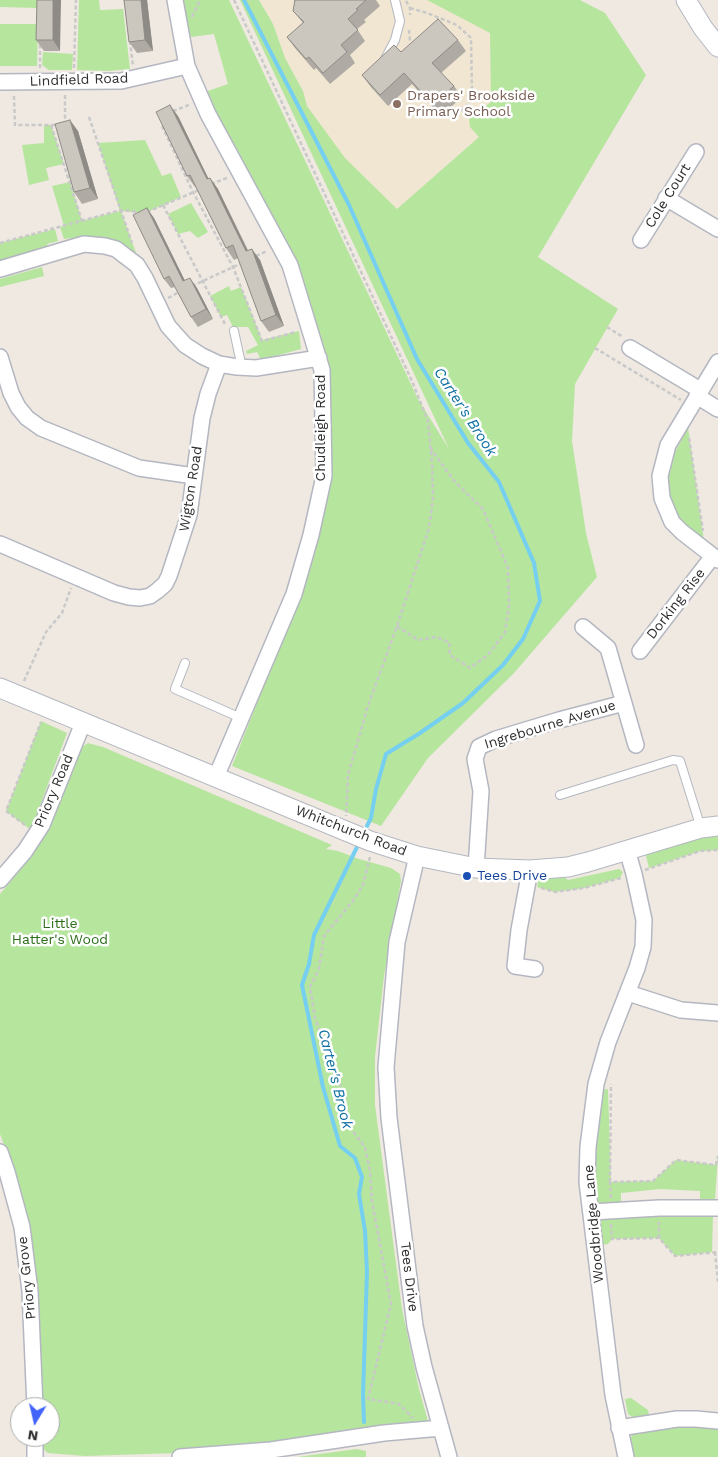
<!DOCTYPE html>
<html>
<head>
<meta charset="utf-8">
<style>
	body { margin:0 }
	#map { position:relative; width:718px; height:1457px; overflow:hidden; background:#efe9e1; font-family:"Work Sans",sans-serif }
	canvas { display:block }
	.north { position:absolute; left:10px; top:1397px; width:50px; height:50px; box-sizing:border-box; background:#fff; border:1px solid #ababab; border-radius:50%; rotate:189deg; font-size:14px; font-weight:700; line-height:20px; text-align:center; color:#2e2e2e }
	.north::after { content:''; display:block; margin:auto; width:18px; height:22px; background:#4264fb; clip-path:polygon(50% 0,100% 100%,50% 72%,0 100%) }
</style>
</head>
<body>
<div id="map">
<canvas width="718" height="1457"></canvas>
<div class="north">N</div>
</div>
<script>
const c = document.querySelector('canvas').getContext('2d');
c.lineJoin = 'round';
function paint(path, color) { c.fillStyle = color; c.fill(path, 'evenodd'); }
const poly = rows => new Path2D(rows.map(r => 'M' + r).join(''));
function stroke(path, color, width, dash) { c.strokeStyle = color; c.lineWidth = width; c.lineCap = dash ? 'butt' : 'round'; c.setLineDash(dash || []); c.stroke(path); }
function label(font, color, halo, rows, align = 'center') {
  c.font = font + ' "Work Sans",sans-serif'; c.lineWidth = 5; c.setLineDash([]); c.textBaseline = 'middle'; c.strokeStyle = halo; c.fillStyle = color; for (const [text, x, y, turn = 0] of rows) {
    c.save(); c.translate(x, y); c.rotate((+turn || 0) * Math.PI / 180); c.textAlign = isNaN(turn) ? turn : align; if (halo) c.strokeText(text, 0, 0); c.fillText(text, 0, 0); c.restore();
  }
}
paint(poly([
	[259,0,427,0,491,33,491,102,470,127,479,137,397,209,345,158,307,106,303,91,285,58,273,24]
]), '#f0e6d1');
paint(poly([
	[0,0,38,0,38,8,0,7],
	[79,0,99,0,100,10,123,9,130,69,108,71,77,70],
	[184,0,229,0,418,399,449,449,240,0,259,0,273,24,285,58,303,91,307,106,345,158,397,209,479,137,470,127,469,119,491,102,490,33,427,0,580,0,605,13,646,75,538,257,618,309,575,384,572,441,586,533,597,577,514,673,428,758,381,826,232,766,292,615,314,556,332,478,328,368,205,92,228,84,214,34,191,37,185,15],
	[0,24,38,24,37,66,0,66],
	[43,52,73,54,72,70,49,70,42,65],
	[44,125,51,125,64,164,46,168,49,180,29,185,22,145,44,143],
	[145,140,162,176,171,173,181,197,145,213,121,211,136,253,120,245,82,237,64,239,60,227,64,226,52,186,70,182,82,221,120,211,98,143],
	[191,203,208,232,198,238,190,231,178,234,168,214],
	[55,229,58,241,47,244,48,249,0,262,0,243],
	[42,267,44,276,0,287,0,279],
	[229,286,231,291,241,287,262,340,299,331,301,349,261,360,257,352,247,354,246,351,258,345,248,327,233,327,227,315,221,317,210,296],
	[688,427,704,541,688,530,677,518,671,505,667,488,668,473,675,452],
	[41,721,67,733,31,830,6,811],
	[88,743,103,747,332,845,326,849,338,851,359,859,391,868,400,874,401,881,384,976,375,1057,375,1105,402,1309,419,1389,428,1421,330,1437,178,1453,85,1456,48,1453,43,1449,42,1437,50,1437,50,1407,42,1407,40,1337,33,1261,11,1164,0,1134,0,894,12,880,45,830,82,747],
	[718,834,718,850,700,851,649,868,645,852,683,840],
	[619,869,623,872,620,878,584,888,555,892,537,887,539,877,564,877,568,880],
	[608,1089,611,1182,653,1181,676,1160,716,1165,718,1156,715,1199,700,1201,700,1191,660,1189,621,1193,621,1204,598,1205,593,1195,599,1090],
	[659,1213,713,1215,712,1252,675,1256,659,1238,612,1239,608,1244,600,1245,598,1227,601,1220],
	[631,1398,648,1410,649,1415,632,1417,628,1414,625,1399],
	[667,1425,718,1427,718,1457,633,1457,630,1439,633,1433],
	[357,1449,366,1451,366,1457,297,1457]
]), '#b6e59e');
stroke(poly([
	[244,0,349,205,417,359,468,443,499,482,534,563,540,601,523,639,503,665,463,703,420,733,386,754,376,789,371,818,367,826],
	[359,843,314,935,309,964,302,985,323,1087,340,1146,355,1158,362,1177,359,1194,365,1231,367,1272,363,1395,364,1422]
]), '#75cff0', 4);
const service = poly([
	[385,59,395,40,400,21,395,0],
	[234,331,242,368],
	[185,663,175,689,241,718],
	[560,795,673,760,680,761,701,828]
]);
const minor = poly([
	[175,0,187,66,208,114,290,265,322,370,324,476,311,535,294,594,216,777],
	[0,82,121,81,187,66],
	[666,198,718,229],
	[641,240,696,152],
	[0,269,84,244,105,246,116,249,137,265,145,278,168,326,185,345,202,356,219,364,237,367,256,368,319,358],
	[630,348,700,390],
	[0,357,11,393,18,407,27,418,41,428,139,468,194,476],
	[718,362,668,445,660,476,662,498,672,522,682,532,718,560],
	[697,396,718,409],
	[0,544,114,593,129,597,140,598,150,596,157,591,165,584,169,576,189,515,202,418,208,394,219,364],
	[583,627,608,648,636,745],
	[640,651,713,556],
	[417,856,397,942,386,1067,389,1118,415,1326,424,1367,449,1457],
	[476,868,481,791,475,759,479,747,496,739,559,720,624,703],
	[530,870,519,930,515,966,535,969],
	[0,880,25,851,42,825,83,723],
	[628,993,681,1010,718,1013],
	[0,1152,7,1172,22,1227,30,1291,35,1407],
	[591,1212,659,1208,718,1208],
	[619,1428,677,1419,696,1419,718,1421],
	[35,1437,35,1457],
	[180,1457,271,1450,384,1433,441,1428],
	[626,1457,613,1395,587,1182,588,1147,596,1084,608,1042,637,968,643,947,644,920,634,874,627,850]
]);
const tertiary = poly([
	[686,0,703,28,718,47],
	[0,688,370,841,417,856,476,868,530,870,568,867,588,862,701,828,718,826]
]);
stroke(service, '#b4b7c1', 10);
stroke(minor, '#b4b7c1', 18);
stroke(tertiary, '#b4b7c1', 21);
stroke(poly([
	[234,0,412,381,428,421,432,462,433,499,429,528,397,626,368,706,348,775,346,816],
	[406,1,410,8,410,15],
	[410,8,427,13,457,25,471,38,472,92,470,103,458,113],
	[192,17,200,0],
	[409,30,410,41],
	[130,41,133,66],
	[40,68,40,44],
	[74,68,76,0],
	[65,95,65,122],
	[14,96,15,125,58,125],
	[173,111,189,105],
	[89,117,132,243],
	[51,125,82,221],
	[162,126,193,192,233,267,262,341,296,332],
	[211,184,227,178],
	[163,205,226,326],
	[147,212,199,190],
	[0,243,121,210,139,212],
	[256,256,267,251],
	[192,286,242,263],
	[168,298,181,291],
	[607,327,623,337],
	[595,348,681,400],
	[689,438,703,531],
	[397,626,418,640,436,637,449,642,450,655,470,668,488,655,505,632,509,605,508,568,483,509,455,482,431,449],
	[24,681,46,632,62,613,71,588],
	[25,825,6,811,41,722],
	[370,857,363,885,352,902,324,936,319,969,310,987,315,1018,344,1095,349,1126,365,1147,370,1171,372,1201,391,1304,368,1399,399,1404,413,1418],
	[645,870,700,851,718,850],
	[541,888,555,892,584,888,621,878],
	[716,1165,718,1156],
	[610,1182,611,1084],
	[611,1198,610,1182,653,1181,676,1160,716,1165],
	[611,1224,612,1239,659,1238,675,1256,718,1252],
	[659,1238,659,1222],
	[715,1252,718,1282]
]), '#c9c9c9', 2.5, [4, 2.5]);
stroke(service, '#fff', 8);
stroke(minor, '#fff', 15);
stroke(tertiary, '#fff', 19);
paint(poly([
	[37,0,60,51,44,51,36,40],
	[124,0,147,0,153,51,137,53,129,42],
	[294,0,376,0,380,6,364,20,366,22,357,29,365,41,350,55,355,63,330,84,316,68,314,70,295,48,287,37,303,23,293,11,295,1],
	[458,40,466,51,441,73,454,86,462,97,441,116,412,84,388,106,370,86,362,75,401,52],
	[178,116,208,178,210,178,218,189,248,250,260,260,284,326,269,332,261,321,238,258,234,260,226,248,196,187,195,187,187,176],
	[78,131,98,199,82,204,74,192],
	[154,218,185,281,197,288,213,319,198,327,191,317,175,287,171,288,164,279]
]), '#afaba4');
paint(poly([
	[53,0,61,0,60,51,53,40],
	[141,0,147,0,153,51,145,40],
	[170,105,178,116,214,190,207,179],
	[70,120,78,131,98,199,90,188],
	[210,178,218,189,253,262,246,251],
	[147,208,154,218,190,291,183,281],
	[252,249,260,260,284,326,276,315],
	[190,278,197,288,213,319,206,309]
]), '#8e8b86');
const building = poly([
	[37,0,53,0,53,40,36,40,37,0],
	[124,0,141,0,145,40,129,42,124,0],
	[295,0,366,0,356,9,358,10,348,19,358,30,341,45,347,52,323,73,309,57,306,59,287,37,304,22,293,11,295,0],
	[438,19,458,40,432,63,454,86,433,105,404,73,380,95,362,75,394,45,401,52,438,19],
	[170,105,207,179,210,178,246,251,252,249,276,315,261,321,233,245,226,248,190,175,187,176,156,112,170,105],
	[70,120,90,188,74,192,55,124,70,120],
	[147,208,183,281,190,278,206,309,191,317,169,276,164,279,133,215,147,208]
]);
paint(building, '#cbc7bf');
stroke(building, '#8e8b86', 1);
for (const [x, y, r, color] of [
	[397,104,5,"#8d6e63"],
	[467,876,5,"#1a4fb4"]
]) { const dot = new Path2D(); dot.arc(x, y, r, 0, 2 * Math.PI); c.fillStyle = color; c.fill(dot); stroke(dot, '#fff', 2); }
label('14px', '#2e2e2e', '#fff', [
	["Lindfield Road",79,80,-2],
	["Cole Court",668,196,-58],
	["Chudleigh Road",321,428,-90],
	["Wigton Road",191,489,-81],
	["Dorking Rise",676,604,-52],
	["Ingrebourne Avenue",550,725,-17],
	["Priory Road",54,791,-67],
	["Whitchurch Road",351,831,21],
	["Woodbridge Lane",594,1224,-95],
	["Tees Drive",409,1277,83],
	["Priory Grove",27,1278,-96]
]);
label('14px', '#785e54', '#fff', [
	["Drapers' Brookside",407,96],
	["Primary School",407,112]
], 'left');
label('14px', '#164399', '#fff', [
	["Tees Drive",477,876]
], 'left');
label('14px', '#2c6e1b', '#fff', [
	["Little",60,924],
	["Hatter's Wood",60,940]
]);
label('italic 15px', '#0d6fa3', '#fff', [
	["Carter's Brook",465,412,57],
	["Carter's Brook",335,1079,76]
]);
</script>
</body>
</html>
